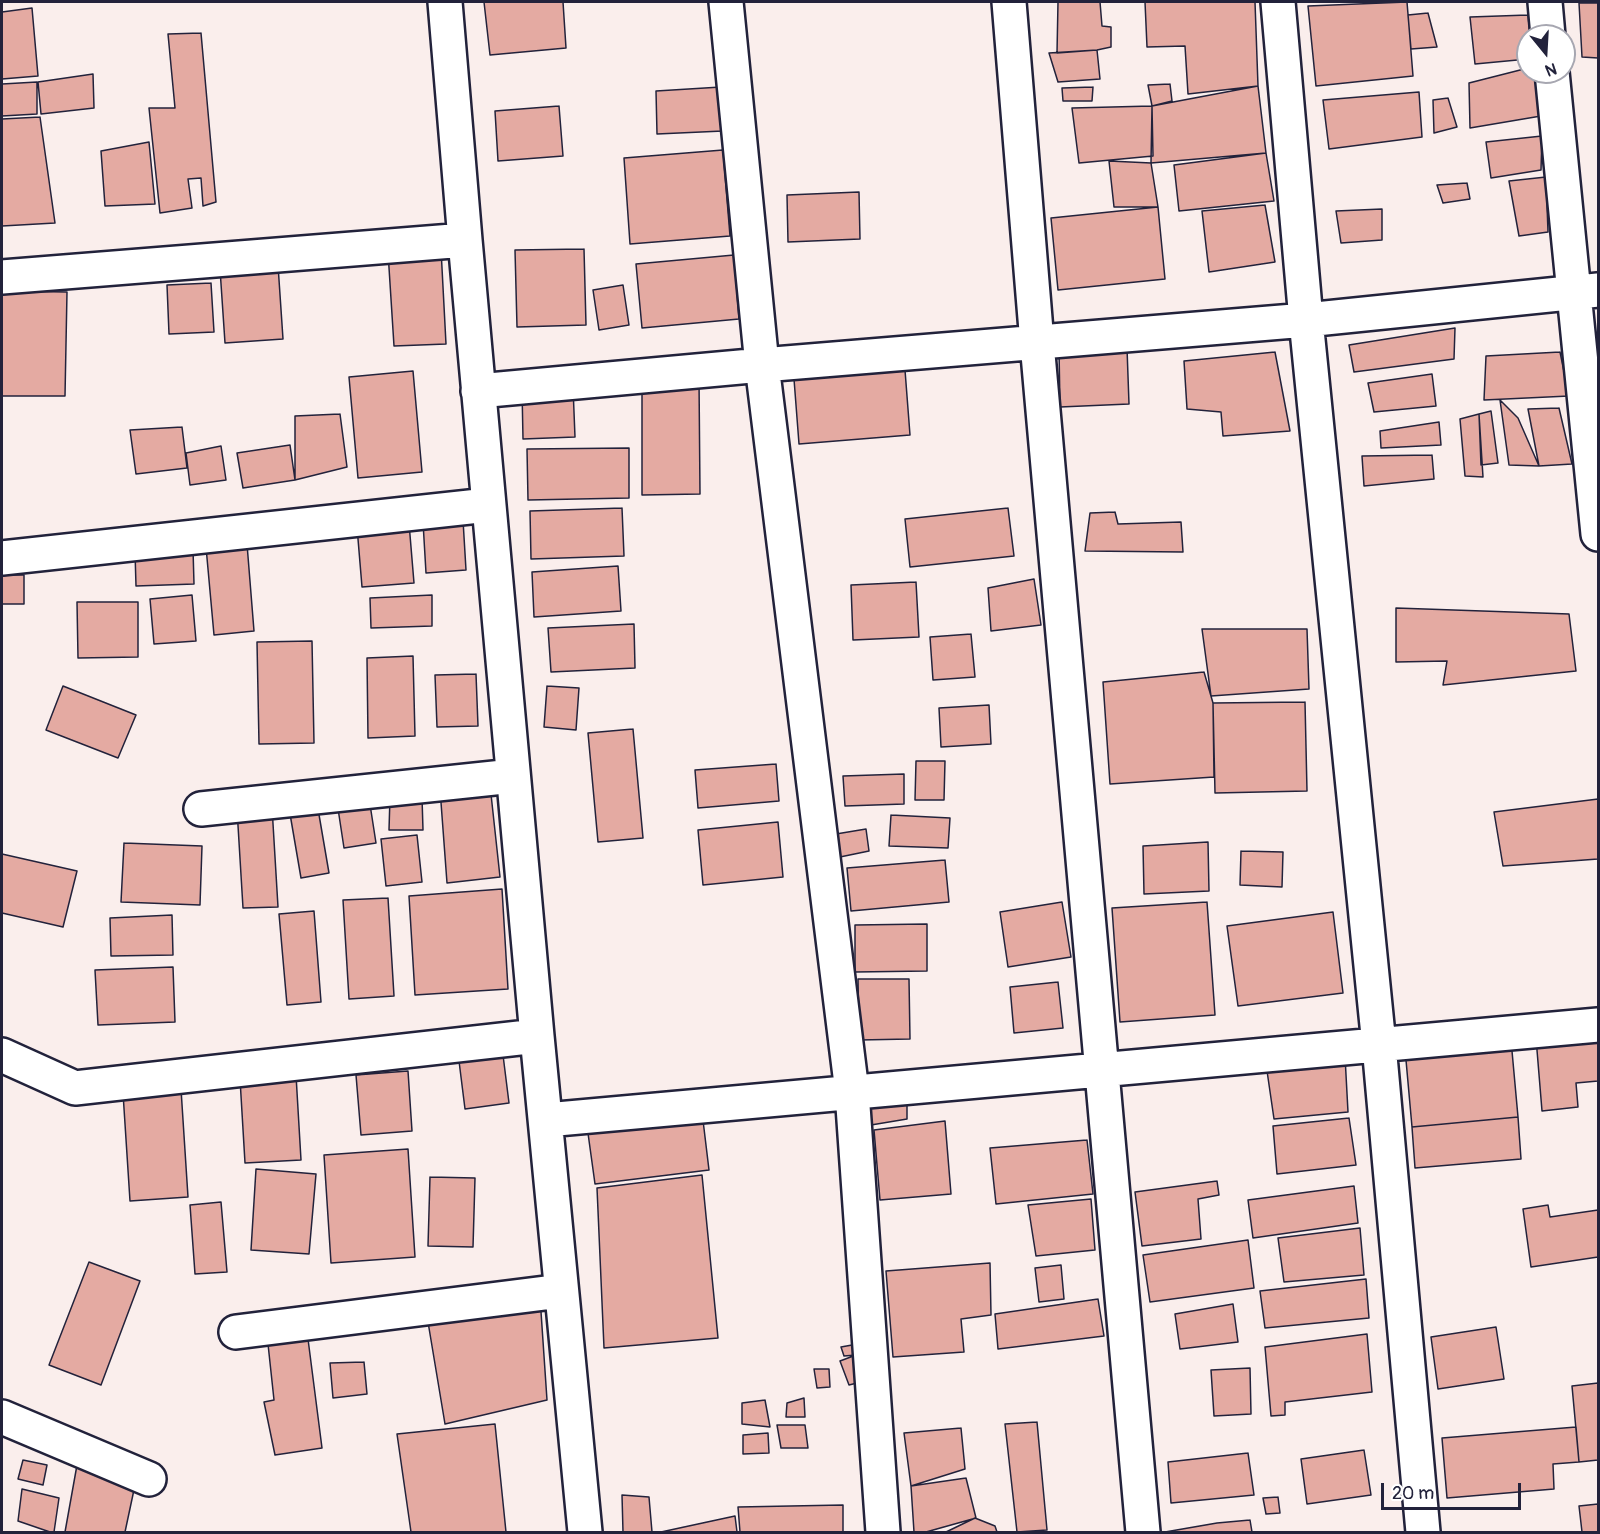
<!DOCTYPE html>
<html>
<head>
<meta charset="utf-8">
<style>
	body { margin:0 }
	#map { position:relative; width:1600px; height:1534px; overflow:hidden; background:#faeeec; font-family:Pangolin,sans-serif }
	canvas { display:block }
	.frame { position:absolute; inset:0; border:3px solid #22223b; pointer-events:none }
	.north { position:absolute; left:1516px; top:24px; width:60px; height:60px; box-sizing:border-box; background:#fff; border:2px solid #a7a7b1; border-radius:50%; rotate:162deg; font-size:16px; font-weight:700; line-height:24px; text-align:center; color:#22223b }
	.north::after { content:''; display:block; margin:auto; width:21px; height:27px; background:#22223b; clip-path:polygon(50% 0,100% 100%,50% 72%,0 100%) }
	.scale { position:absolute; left:1381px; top:1483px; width:140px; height:27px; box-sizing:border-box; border:3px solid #22223b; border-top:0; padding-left:8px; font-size:18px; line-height:21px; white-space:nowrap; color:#22223b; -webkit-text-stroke:4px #fff; paint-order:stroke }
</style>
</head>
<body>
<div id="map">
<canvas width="1600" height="1534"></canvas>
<div class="frame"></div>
<div class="north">N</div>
<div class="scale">20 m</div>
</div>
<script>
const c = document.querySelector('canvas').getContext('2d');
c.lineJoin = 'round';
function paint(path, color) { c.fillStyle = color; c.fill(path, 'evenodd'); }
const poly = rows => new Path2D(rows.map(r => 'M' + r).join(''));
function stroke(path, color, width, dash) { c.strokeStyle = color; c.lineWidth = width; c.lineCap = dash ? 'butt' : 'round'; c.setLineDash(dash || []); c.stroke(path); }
const building = poly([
	[484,2,563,2,566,48,490,55,484,2],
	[1058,2,1100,2,1102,26,1111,27,1111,47,1097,50,1057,53,1058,2],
	[1145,2,1255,2,1258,86,1188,94,1185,46,1147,47,1145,2],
	[1407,2,1413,76,1316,86,1308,6,1407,2],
	[1579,3,1598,3,1598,58,1582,57,1579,3],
	[32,8,38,76,2,79,2,12,32,8],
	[1428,13,1437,47,1411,49,1408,15,1428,13],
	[1528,15,1530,36,1528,36,1528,59,1475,64,1470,17,1528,15],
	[201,33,216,202,203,206,201,178,188,179,192,208,160,213,149,108,175,108,168,34,201,33],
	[1097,50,1100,79,1058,82,1049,53,1097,50],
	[1528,68,1528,72,1536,72,1541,116,1470,128,1469,83,1528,68],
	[93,74,94,108,41,114,38,82,93,74],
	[37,82,37,114,2,116,2,84,37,82],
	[1170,84,1172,101,1152,106,1148,85,1170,84],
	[1258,86,1266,153,1151,163,1152,106,1258,86],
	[721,87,723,131,657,134,656,91,721,87],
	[1093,87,1092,101,1063,101,1062,88,1093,87],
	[1419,92,1422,137,1329,149,1323,100,1419,92],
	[1448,98,1457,127,1434,133,1433,100,1448,98],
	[559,106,563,156,498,161,495,111,559,106],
	[1152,106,1153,156,1079,163,1072,108,1152,106],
	[40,117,55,223,2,226,2,119,40,117],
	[1542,136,1541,170,1491,178,1486,142,1542,136],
	[149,142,155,204,105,206,101,151,149,142],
	[723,150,730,236,630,244,624,158,723,150],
	[1266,153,1274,201,1179,211,1174,165,1266,153],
	[1109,161,1151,163,1158,207,1114,207,1109,161],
	[1546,177,1548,232,1519,236,1509,181,1546,177],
	[1467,183,1470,199,1443,203,1437,185,1467,183],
	[859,192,860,239,788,242,787,195,859,192],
	[1265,205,1275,262,1209,272,1202,211,1265,205],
	[1158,207,1165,279,1058,290,1051,218,1158,207],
	[1382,209,1382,240,1341,243,1336,211,1382,209],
	[441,249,446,344,394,346,388,252,441,249],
	[584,249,586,325,517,327,515,250,584,249],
	[734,255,739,319,642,328,636,264,734,255],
	[278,265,283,339,225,343,220,269,278,265],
	[211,283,214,332,169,334,167,285,211,283],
	[623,285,629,325,599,330,593,290,623,285],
	[2,291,67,292,65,396,2,396,2,291],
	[1455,328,1454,359,1354,372,1349,345,1455,328],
	[1127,348,1129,404,1060,407,1059,350,1127,348],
	[1275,352,1290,431,1223,436,1221,412,1187,409,1184,361,1275,352],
	[1560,352,1569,396,1484,400,1486,356,1560,352],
	[905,370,910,435,799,444,794,379,905,370],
	[413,371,422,472,358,478,349,377,413,371],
	[1432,374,1436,406,1374,412,1368,383,1432,374],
	[699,379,700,494,642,495,642,380,699,379],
	[573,387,575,437,523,439,522,389,573,387],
	[1500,400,1518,418,1539,466,1509,465,1500,400],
	[1559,408,1572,464,1539,466,1528,409,1559,408],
	[1491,411,1498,463,1481,465,1479,414,1491,411],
	[340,414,347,467,295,480,295,416,340,414],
	[1479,414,1483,477,1465,476,1460,419,1479,414],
	[1439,422,1441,445,1381,448,1380,431,1439,422],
	[182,427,187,468,136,474,130,430,182,427],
	[290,445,295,480,243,488,237,453,290,445],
	[221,446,226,480,190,485,186,453,221,446],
	[629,448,629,498,528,500,527,449,629,448],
	[1432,455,1434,479,1364,486,1362,456,1432,455],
	[622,508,624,556,531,559,530,511,622,508],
	[1008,508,1014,556,910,567,905,519,1008,508],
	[1115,512,1118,524,1181,522,1183,552,1085,551,1090,513,1115,512],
	[463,520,466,570,426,573,423,522,463,520],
	[409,523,414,583,362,587,357,527,409,523],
	[247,544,254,631,214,635,206,547,247,544],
	[193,549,194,584,136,586,135,552,193,549],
	[618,566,621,611,534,617,532,572,618,566],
	[2,575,24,575,24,604,2,604,2,575],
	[1034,579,1041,625,991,631,988,588,1034,579],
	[916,582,919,637,853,640,851,585,916,582],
	[192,595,196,641,154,644,150,599,192,595],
	[432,595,432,626,371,628,370,598,432,595],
	[77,602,138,602,138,657,78,658,77,602],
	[1396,608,1569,614,1576,671,1443,685,1447,661,1396,662,1396,608],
	[634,624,635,668,551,672,548,628,634,624],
	[1202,629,1307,629,1309,689,1211,696,1202,629],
	[971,634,975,677,933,680,930,637,971,634],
	[312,641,314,743,259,744,257,642,312,641],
	[413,656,415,736,368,738,367,658,413,656],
	[1204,672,1213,703,1214,777,1110,784,1103,682,1204,672],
	[476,674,478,726,437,727,435,675,476,674],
	[63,686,136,715,118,758,46,730,63,686],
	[547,686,579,688,576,730,544,727,547,686],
	[1305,702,1307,791,1215,793,1213,703,1305,702],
	[989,705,991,744,941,747,939,708,989,705],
	[633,729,643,838,598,842,588,733,633,729],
	[916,761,945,761,944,800,915,800,916,761],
	[776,764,779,801,698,808,695,770,776,764],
	[904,774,904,804,845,806,843,776,904,774],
	[490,785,500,877,447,883,440,789,490,785],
	[390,797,422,797,423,830,389,830,390,797],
	[369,798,376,843,344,848,337,802,369,798],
	[1598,799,1598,859,1503,866,1494,812,1598,799],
	[317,803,329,873,301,878,289,808,317,803],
	[272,807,278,907,243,908,237,809,272,807],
	[891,815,950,818,948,848,889,846,891,815],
	[778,822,783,877,703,885,698,830,778,822],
	[866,829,869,851,840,857,836,834,866,829],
	[417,835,422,882,386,886,381,839,417,835],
	[1208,842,1209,891,1144,894,1143,846,1208,842],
	[124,843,202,846,200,905,121,902,124,843],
	[1241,851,1283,852,1282,887,1240,885,1241,851],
	[2,854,77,871,63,927,2,913,2,854],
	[945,860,949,902,851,911,847,868,945,860],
	[502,889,508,989,415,995,409,896,502,889],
	[388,898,394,996,349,999,343,900,388,898],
	[1062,902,1071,957,1008,967,1000,912,1062,902],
	[1207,902,1215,1015,1120,1022,1112,908,1207,902],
	[314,911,321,1002,287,1005,279,914,314,911],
	[1333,912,1343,993,1238,1006,1227,926,1333,912],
	[172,915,173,955,111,956,110,918,172,915],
	[927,924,927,971,855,972,855,925,927,924],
	[173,967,175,1022,98,1025,95,970,173,967],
	[858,979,909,979,910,1039,859,1040,858,979],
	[1058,982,1063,1028,1014,1033,1010,987,1058,982],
	[1598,1032,1598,1081,1576,1083,1578,1107,1542,1111,1536,1038,1598,1032],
	[1511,1040,1518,1117,1412,1127,1405,1049,1511,1040],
	[503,1055,509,1103,465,1109,459,1061,503,1055],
	[1345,1056,1348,1112,1274,1119,1266,1064,1345,1056],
	[408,1071,412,1131,361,1135,356,1075,408,1071],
	[296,1075,301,1160,245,1163,240,1079,296,1075],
	[181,1089,188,1197,130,1201,123,1093,181,1089],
	[907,1094,907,1119,871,1125,869,1099,907,1094],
	[702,1112,709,1170,595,1184,587,1126,702,1112],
	[1518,1117,1521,1159,1415,1168,1412,1127,1518,1117],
	[1349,1118,1356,1165,1277,1174,1273,1126,1349,1118],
	[945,1121,951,1194,880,1200,874,1130,945,1121],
	[1087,1140,1093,1194,996,1204,990,1148,1087,1140],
	[408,1149,415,1257,331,1263,324,1155,408,1149],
	[256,1169,316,1174,309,1254,251,1250,256,1169],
	[702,1175,718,1338,604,1348,597,1188,702,1175],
	[430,1177,475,1178,473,1247,428,1246,430,1177],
	[1217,1181,1219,1195,1198,1199,1201,1239,1142,1246,1135,1192,1217,1181],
	[1354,1186,1358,1223,1253,1238,1248,1200,1354,1186],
	[1091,1199,1095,1250,1036,1256,1028,1205,1091,1199],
	[221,1202,227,1272,195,1274,190,1205,221,1202],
	[1548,1205,1550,1217,1598,1210,1598,1257,1531,1267,1523,1209,1548,1205],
	[1360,1228,1364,1275,1284,1282,1278,1238,1360,1228],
	[1248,1240,1254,1288,1150,1302,1143,1255,1248,1240],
	[89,1262,140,1281,101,1385,49,1365,89,1262],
	[990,1263,991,1315,961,1319,964,1352,893,1357,886,1271,990,1263],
	[1061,1265,1064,1299,1039,1302,1035,1268,1061,1265],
	[1366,1279,1369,1318,1265,1328,1260,1291,1366,1279],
	[540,1297,547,1400,445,1424,427,1316,540,1297],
	[1098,1299,1104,1336,998,1349,995,1314,1098,1299],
	[1233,1304,1238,1342,1180,1349,1175,1314,1233,1304],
	[1496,1327,1504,1379,1438,1389,1431,1337,1496,1327],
	[1367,1334,1372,1392,1285,1402,1285,1415,1271,1416,1265,1347,1367,1334],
	[308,1339,322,1448,275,1455,264,1402,274,1400,268,1344,308,1339],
	[852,1345,856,1355,844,1356,841,1347,852,1345],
	[856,1355,865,1381,849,1385,840,1361,856,1355],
	[364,1362,367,1394,333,1398,330,1363,364,1362],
	[1250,1368,1251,1414,1214,1416,1211,1370,1250,1368],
	[814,1369,829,1369,830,1387,817,1388,814,1369],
	[1598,1383,1598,1460,1579,1462,1572,1386,1598,1383],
	[804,1398,805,1417,786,1417,787,1403,804,1398],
	[765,1400,770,1427,742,1424,742,1403,765,1400],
	[1037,1422,1047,1530,1017,1532,1005,1424,1037,1422],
	[495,1424,506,1532,411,1532,397,1434,495,1424],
	[777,1425,805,1425,808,1448,781,1448,777,1425],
	[1576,1427,1579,1462,1553,1464,1554,1489,1447,1498,1442,1438,1576,1427],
	[961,1428,965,1469,911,1486,904,1433,961,1428],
	[768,1433,769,1453,743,1454,743,1435,768,1433],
	[1364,1450,1371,1495,1307,1504,1301,1459,1364,1450],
	[1248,1453,1254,1495,1171,1503,1168,1462,1248,1453],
	[23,1460,47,1465,43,1485,18,1479,23,1460],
	[77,1465,135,1485,125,1532,65,1532,77,1465],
	[966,1478,976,1518,926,1532,914,1532,911,1486,966,1478],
	[22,1489,59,1498,54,1532,50,1532,18,1521,22,1489],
	[622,1495,649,1497,652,1532,623,1532,622,1495],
	[1278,1497,1280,1513,1266,1514,1263,1498,1278,1497],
	[1598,1504,1598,1532,1582,1532,1579,1506,1598,1504],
	[843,1505,843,1532,740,1532,738,1507,843,1505],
	[735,1516,737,1532,661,1532,735,1516],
	[975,1518,995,1526,997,1532,946,1532,975,1518],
	[1250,1520,1252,1532,1165,1532,1217,1523,1250,1520]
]);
paint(building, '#e4aaa2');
stroke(building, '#22223b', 1.5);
const minor = poly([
	[445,2,465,240,537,1036,585,1532],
	[726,2,762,365,852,1092,883,1532],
	[1009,2,1037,343,1143,1532],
	[1278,2,1306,320,1379,1045,1423,1532],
	[1545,2,1548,36],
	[1552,72,1598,534],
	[2,277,465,240],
	[478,391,762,365,1306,320,1598,290],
	[2,558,488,505],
	[201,809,513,776],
	[2,1055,75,1088,537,1036],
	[546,1120,1598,1025],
	[236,1332,561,1291],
	[2,1417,149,1479]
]);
stroke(minor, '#22223b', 38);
stroke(minor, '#fff', 33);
</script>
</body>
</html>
